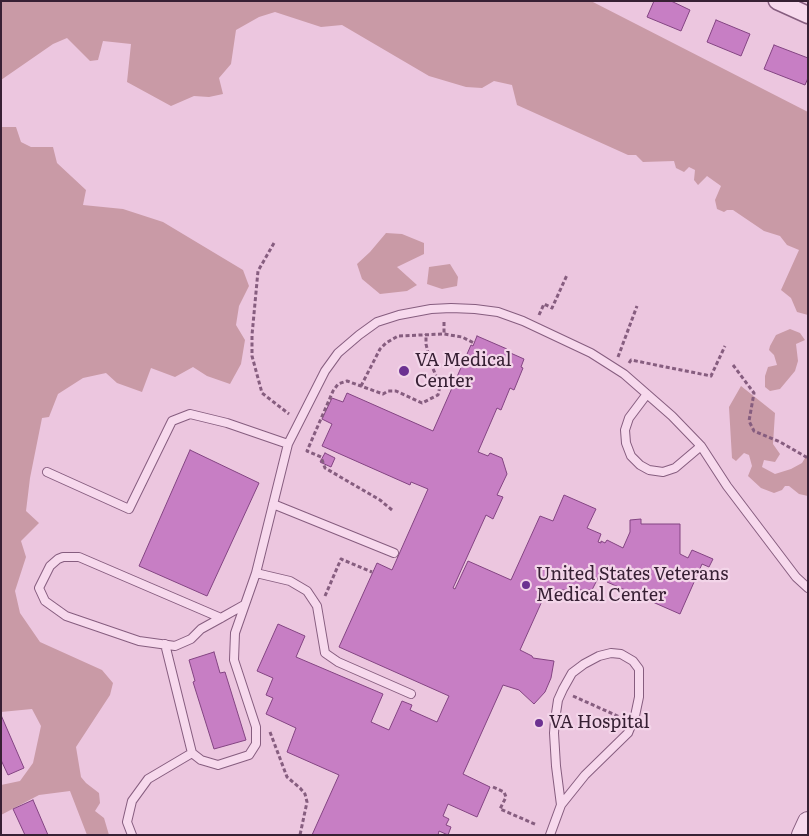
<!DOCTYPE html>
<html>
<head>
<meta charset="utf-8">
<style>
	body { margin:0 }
	#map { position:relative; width:809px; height:836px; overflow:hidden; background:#ecc6df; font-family:Literata,serif }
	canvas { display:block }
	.frame { position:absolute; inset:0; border:2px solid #372034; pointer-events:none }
</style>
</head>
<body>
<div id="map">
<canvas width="809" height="836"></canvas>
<div class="frame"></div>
</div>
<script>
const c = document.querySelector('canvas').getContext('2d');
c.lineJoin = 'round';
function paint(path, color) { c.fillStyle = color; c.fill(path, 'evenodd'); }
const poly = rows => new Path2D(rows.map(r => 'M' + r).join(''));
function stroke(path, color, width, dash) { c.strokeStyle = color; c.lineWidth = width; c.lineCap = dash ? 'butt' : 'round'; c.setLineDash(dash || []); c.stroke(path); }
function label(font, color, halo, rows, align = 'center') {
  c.font = font + ' Literata,serif'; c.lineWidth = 4.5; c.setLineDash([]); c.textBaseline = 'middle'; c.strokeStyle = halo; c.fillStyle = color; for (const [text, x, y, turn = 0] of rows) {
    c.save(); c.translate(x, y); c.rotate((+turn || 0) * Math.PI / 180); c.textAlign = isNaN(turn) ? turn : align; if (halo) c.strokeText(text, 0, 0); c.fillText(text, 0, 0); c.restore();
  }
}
paint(poly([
	[1,1,591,1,808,112,808,315,797,312,791,298,781,290,799,250,787,245,780,236,764,231,733,210,727,210,724,212,717,209,715,200,721,186,707,176,698,185,694,180,695,170,689,167,684,172,676,168,674,161,643,162,636,155,628,155,517,105,512,85,494,81,482,88,466,87,429,76,342,25,321,27,275,12,259,17,236,30,231,64,219,78,223,94,209,97,194,96,171,106,127,82,131,44,103,41,98,60,90,61,67,38,53,44,1,80],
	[1,127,16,127,21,142,31,147,53,147,57,163,86,190,83,205,123,209,163,222,243,270,249,286,239,306,236,325,245,340,241,364,230,384,207,376,193,367,175,377,151,368,142,392,117,383,106,373,83,378,58,394,49,417,42,418,30,478,26,511,39,523,21,541,26,557,15,591,20,613,40,642,102,670,113,683,110,695,76,747,81,777,86,783,99,793,100,803,95,811,104,818,109,835,87,835,70,791,39,795,1,815,1,785,20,781,33,763,41,726,32,709,1,712],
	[386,233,402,234,424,243,424,254,397,267,417,285,407,291,380,294,362,279,357,264,370,252],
	[450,264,458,277,457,286,442,289,427,284,429,267],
	[790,329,800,333,805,340,796,344,798,361,795,371,780,389,770,391,765,387,765,376,768,367,777,365,774,355,769,350,770,346,776,335],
	[741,386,775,413,773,444,780,454,775,462,764,460,762,467,775,474,791,469,802,463,808,453,808,496,799,494,789,486,785,486,782,490,774,493,761,488,748,476,752,466,749,455,744,453,736,461,732,458,729,407]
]), '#c99aa6');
const building = poly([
	[654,1,671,1,690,10,681,31,647,17,654,1],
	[716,20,750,34,741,56,707,42,716,20],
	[774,45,808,58,808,78,805,85,764,69,774,45],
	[477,336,507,349,506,351,524,359,521,367,523,368,514,390,510,388,501,410,497,408,478,452,488,456,490,453,502,458,507,474,497,495,503,497,493,519,486,515,453,588,455,589,468,561,511,580,540,516,553,521,564,495,596,509,587,528,601,534,598,542,601,543,601,541,605,543,607,540,623,548,630,532,630,520,641,519,641,524,680,524,680,554,688,558,692,550,713,559,709,567,702,564,680,614,607,582,609,578,600,574,592,590,547,590,520,650,532,656,533,658,554,661,551,678,545,692,534,704,519,690,503,685,463,774,490,787,477,817,448,804,443,816,449,819,446,825,451,827,448,835,439,831,438,835,312,835,339,775,287,752,296,728,266,714,273,698,266,695,273,678,257,671,278,624,305,636,296,657,383,694,371,722,389,730,402,701,412,705,410,710,437,722,449,696,339,647,377,563,392,570,428,489,411,482,410,485,322,446,332,424,322,419,332,398,343,402,347,393,433,431,471,345,473,346,477,336],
	[190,450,259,483,207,596,139,566,190,450],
	[325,453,335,458,331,467,320,462,325,453],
	[214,652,220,673,225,672,246,740,214,749,193,682,195,681,189,660,214,652],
	[1,715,24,768,8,775,1,760,1,715],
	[33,800,48,835,25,835,13,809,33,800]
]);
paint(building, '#c77ec4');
stroke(building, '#834482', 1);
const service = poly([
	[647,394,629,418,625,430,626,443,631,456,640,465,649,470,663,472,675,468,701,446],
	[47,472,129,509,172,421,190,414,227,423,288,444],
	[273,504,394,553],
	[256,573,290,581,307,591,317,606,325,653,338,662,411,694],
	[221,618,79,557,63,557,58,559,50,566,39,588,45,601,66,616,139,641,175,646,191,639,201,629,221,618,244,605],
	[165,644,192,753,201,760,218,765,249,755,256,744,256,727,234,660,235,633,256,573,288,444,325,371,338,353,359,335,377,322,399,315,431,309,451,308,475,309,498,312,523,321,591,353,624,374,672,416,701,446,727,486,796,577,808,588],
	[132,835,127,822,132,801,148,779,192,753],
	[550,835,561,805,585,775,628,733,635,716,639,697,639,669,633,661,621,654,611,653,599,656,584,664,572,673,563,689,558,700,555,720,554,733,556,766,561,805]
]);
const minor = poly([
	[777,1,808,15]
]);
const tertiary = poly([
	[802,835,808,822]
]);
stroke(service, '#865d7f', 10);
stroke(minor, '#865d7f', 19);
stroke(tertiary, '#865d7f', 22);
stroke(poly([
	[274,243,258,271,252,335,252,356,262,393,289,414],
	[539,315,544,304,552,308,567,275],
	[444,322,444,334],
	[618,357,637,306],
	[629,363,631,360,711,376,725,346],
	[733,365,754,393,749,421,754,431,780,442,808,458],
	[361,386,380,349,386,343,398,336,444,334,462,337,474,343],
	[392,510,380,500,325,468,321,457,307,451,333,391,338,384,347,381,383,394,388,391,396,391,422,403,438,395,440,386,430,361,426,344,426,334],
	[325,596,341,559,372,572],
	[573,696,622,718],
	[270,732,287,777,300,788,305,794,307,802,300,835],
	[493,787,504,792,506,797,500,809,537,825]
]), '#865d7f', 3, [4, 2.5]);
stroke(service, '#f7d9ed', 8);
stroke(minor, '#f7d9ed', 16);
stroke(tertiary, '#f7d9ed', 20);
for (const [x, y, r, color] of [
	[404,371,6,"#6c3191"],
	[526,585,5,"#6c3191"],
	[539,723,5,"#6c3191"]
]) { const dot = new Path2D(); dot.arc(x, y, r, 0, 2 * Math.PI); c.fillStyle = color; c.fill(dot); stroke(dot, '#f3d5e9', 2); }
label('18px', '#372034', '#f3d5e9', [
	["VA Medical",415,361],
	["Center",415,382],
	["United States Veterans",536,575],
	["Medical Center",536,596],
	["VA Hospital",549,723]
], 'left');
</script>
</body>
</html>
